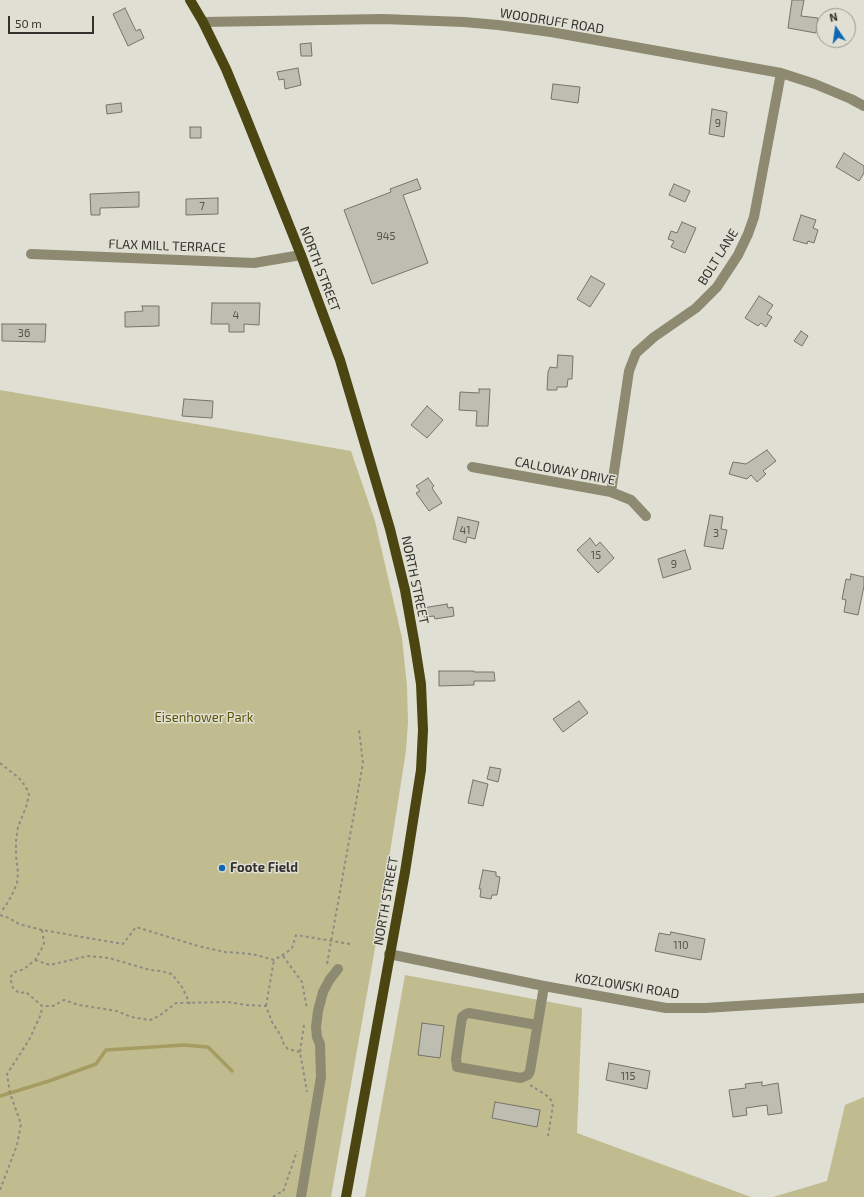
<!DOCTYPE html>
<html>
<head>
<meta charset="utf-8">
<style>
	body { margin:0 }
	#map { position:relative; width:864px; height:1197px; overflow:hidden; background:#e0dfd3; font-family:"Exo 2",sans-serif }
	canvas { display:block }
	.north { position:absolute; left:816px; top:8px; width:40px; height:40px; box-sizing:border-box; background:#e0dfd3; border:1px solid #9a9991; border-radius:50%; rotate:347deg; font-size:11px; font-weight:700; line-height:16px; text-align:center; color:#32312d }
	.north::after { content:''; display:block; margin:auto; width:14px; height:18px; background:#0e67b4; clip-path:polygon(50% 0,100% 100%,50% 72%,0 100%) }
	.scale { position:absolute; left:8px; top:16px; width:86px; height:18px; box-sizing:border-box; border:2px solid #32312d; border-top:0; padding-left:5px; font-size:12px; line-height:14px; white-space:nowrap; color:#32312d; -webkit-text-stroke:3px #e0dfd3; paint-order:stroke }
</style>
</head>
<body>
<div id="map">
<canvas width="864" height="1197"></canvas>
<div class="north">N</div>
<div class="scale">50 m</div>
</div>
<script>
const c = document.querySelector('canvas').getContext('2d');
c.lineJoin = 'round';
function paint(path, color) { c.fillStyle = color; c.fill(path, 'evenodd'); }
const poly = rows => new Path2D(rows.map(r => 'M' + r).join(''));
function stroke(path, color, width, dash) { c.strokeStyle = color; c.lineWidth = width; c.lineCap = dash ? 'butt' : 'round'; c.setLineDash(dash || []); c.stroke(path); }
function label(font, color, halo, rows, align = 'center') {
  c.font = font + ' "Exo 2",sans-serif'; c.lineWidth = 3; c.setLineDash([]); c.textBaseline = 'middle'; c.strokeStyle = halo; c.fillStyle = color; for (const [text, x, y, turn = 0] of rows) {
    c.save(); c.translate(x, y); c.rotate((+turn || 0) * Math.PI / 180); c.textAlign = isNaN(turn) ? turn : align; if (halo) c.strokeText(text, 0, 0); c.fillText(text, 0, 0); c.restore();
  }
}
paint(poly([
	[0,390,351,451,375,521,402,638,407,686,408,722,406,751,374,954,331,1197,0,1197],
	[405,975,582,1008,577,1133,751,1197,365,1197],
	[864,1097,864,1197,773,1197,827,1181,845,1105]
]), '#c1bc90');
stroke(poly([
	[0,1096,49,1081,96,1064,106,1050,184,1045,208,1047,232,1071]
]), '#a49c60', 3.5);
const building = poly([
	[792,0,804,0,801,16,818,18,816,33,788,28,792,0],
	[125,8,136,31,140,29,144,38,128,46,113,14,125,8],
	[311,43,312,56,301,56,300,44,311,43],
	[298,68,301,85,285,89,284,79,279,80,277,72,298,68],
	[553,84,580,87,578,103,551,99,553,84],
	[121,103,122,112,107,114,106,105,121,103],
	[712,109,727,112,724,137,709,134,712,109],
	[190,127,201,127,201,138,190,138,190,127],
	[844,153,864,166,864,173,859,181,836,167,844,153],
	[417,179,421,189,403,195,428,263,372,284,344,210,391,192,390,189,417,179],
	[674,184,690,191,685,202,669,195,674,184],
	[139,192,139,207,100,208,100,215,91,215,90,194,139,192],
	[218,198,218,214,186,215,186,199,218,198],
	[801,215,816,220,813,228,818,230,814,243,808,241,807,244,793,240,801,215],
	[682,222,696,228,685,253,671,247,674,241,668,239,671,231,677,233,682,222],
	[591,276,605,284,590,307,577,299,591,276],
	[759,296,773,305,767,314,772,317,766,327,761,323,758,326,745,318,759,296],
	[212,303,260,303,259,325,244,324,244,332,229,332,229,324,211,324,212,303],
	[142,306,159,306,159,326,125,327,125,312,143,311,142,306],
	[2,324,46,324,45,342,2,341,2,324],
	[801,331,808,336,802,346,794,341,801,331],
	[558,355,573,356,572,379,568,379,567,387,557,387,557,390,547,390,548,372,550,367,557,368,558,355],
	[479,389,490,389,488,426,476,426,477,411,459,410,460,392,479,393,479,389],
	[184,399,213,401,212,418,182,416,184,399],
	[427,406,443,420,427,438,411,425,427,406],
	[767,450,776,461,763,471,766,474,757,482,751,475,747,479,729,474,733,462,746,464,767,450],
	[428,478,434,486,432,488,442,503,429,511,416,493,420,491,416,486,428,478],
	[710,515,723,517,721,529,727,530,723,549,704,546,710,515],
	[458,517,479,522,475,539,467,537,466,543,453,539,458,517],
	[590,538,596,546,600,542,614,558,598,573,577,550,590,538],
	[685,550,691,569,663,578,658,559,685,550],
	[851,574,864,577,864,586,858,615,844,612,846,600,842,599,846,579,850,580,851,574],
	[447,604,448,608,453,607,454,616,435,619,434,616,424,617,423,608,447,604],
	[439,671,474,671,474,672,494,672,495,681,474,681,474,685,439,686,439,671],
	[579,701,588,713,563,732,553,719,579,701],
	[490,767,501,769,498,782,487,779,490,767],
	[473,780,488,784,483,806,468,803,473,780],
	[483,870,496,872,496,876,500,877,497,895,492,895,491,899,480,897,481,889,479,889,483,870],
	[671,932,705,939,701,960,655,951,659,933,670,935,671,932],
	[422,1023,444,1026,440,1058,418,1055,422,1023],
	[609,1063,650,1071,647,1089,606,1080,609,1063],
	[762,1082,762,1086,778,1083,782,1113,768,1115,767,1105,746,1108,747,1115,733,1117,729,1090,746,1088,745,1084,762,1082],
	[495,1102,540,1110,537,1127,492,1118,495,1102]
]);
paint(building, '#bebdb1');
stroke(building, '#76746a', 1);
stroke(poly([
	[0,763,19,778,26,787,29,795,26,807,18,827,16,841,16,856,18,873,17,883,12,895,5,907,0,912],
	[0,915,9,918,19,924,42,930,123,944,136,927,198,946,225,952,252,954,274,960,286,953,292,948,296,935,350,944],
	[42,930,44,943,41,950,35,960,24,969,15,972,11,976,11,981,13,988,19,993,26,992,42,1006,53,1006,64,1000,79,1005,117,1011,131,1017,150,1020,159,1016,176,1003,228,1002,246,1005,266,1006,272,1022,281,1036,284,1045,288,1049,300,1052],
	[283,956,302,982,307,1009],
	[35,960,50,965,88,956,109,958,150,970,161,971,172,974,182,987,190,1004],
	[327,964,363,763,359,730],
	[266,1006,274,960],
	[304,1025,300,1052,307,1092],
	[530,1085,546,1095,551,1100,553,1106,548,1136],
	[0,1190,17,1145,21,1124,10,1093,7,1074,29,1040,41,1014,42,1006],
	[273,1197,279,1193,283,1192,297,1151]
]), '#8d8c83', 2, [3, 3]);
stroke(poly([
	[203,22,383,19,464,22,498,25,551,32,781,73,815,84,851,99,864,106],
	[31,254,254,263,301,255],
	[472,467,611,492,631,500,646,516],
	[611,492,629,371,636,353,654,337,696,308,717,287,738,255,748,234,754,217,781,73],
	[389,954,544,986,666,1008,705,1008,864,998],
	[537,1025,469,1013,466,1014,462,1017,456,1059,457,1067,521,1078,528,1075,530,1071,544,986],
	[301,1197,321,1077,320,1044,317,1037,316,1027,318,1011,323,992,330,979,338,969]
]), '#8d8a71', 10);
stroke(poly([
	[190,0,203,22,226,69,245,115,301,255,340,360,390,529,405,590,415,646,421,684,423,730,421,770,405,872,346,1197]
]), '#4b4512', 10);
for (const [x, y, r, color] of [
	[222,868,4,"#0e67b4"]
]) { const dot = new Path2D(); dot.arc(x, y, r, 0, 2 * Math.PI); c.fillStyle = color; c.fill(dot); stroke(dot, '#e0dfd3', 1.5); }
label('11px', '#55544e', null, [
	["9",718,123],
	["7",202,206],
	["945",386,236],
	["4",236,315],
	["36",24,333],
	["41",465,530],
	["3",716,533],
	["15",596,555],
	["9",674,564],
	["110",681,945],
	["115",628,1076]
]);
label('13px', '#32312d', '#e0dfd3', [
	["WOODRUFF ROAD",552,21,9],
	["FLAX MILL TERRACE",167,246,2],
	["BOLT LANE",718,257,-58],
	["NORTH STREET",320,269,69],
	["CALLOWAY DRIVE",565,471,11],
	["NORTH STREET",415,580,78],
	["NORTH STREET",386,901,-80],
	["KOZLOWSKI ROAD",627,986,9]
]);
label('13px', '#5b5205', '#e0dfd3', [
	["Eisenhower Park",204,718]
]);
label('bold 13px', '#32312d', '#e0dfd3', [
	["Foote Field",230,868]
], 'left');
</script>
</body>
</html>
